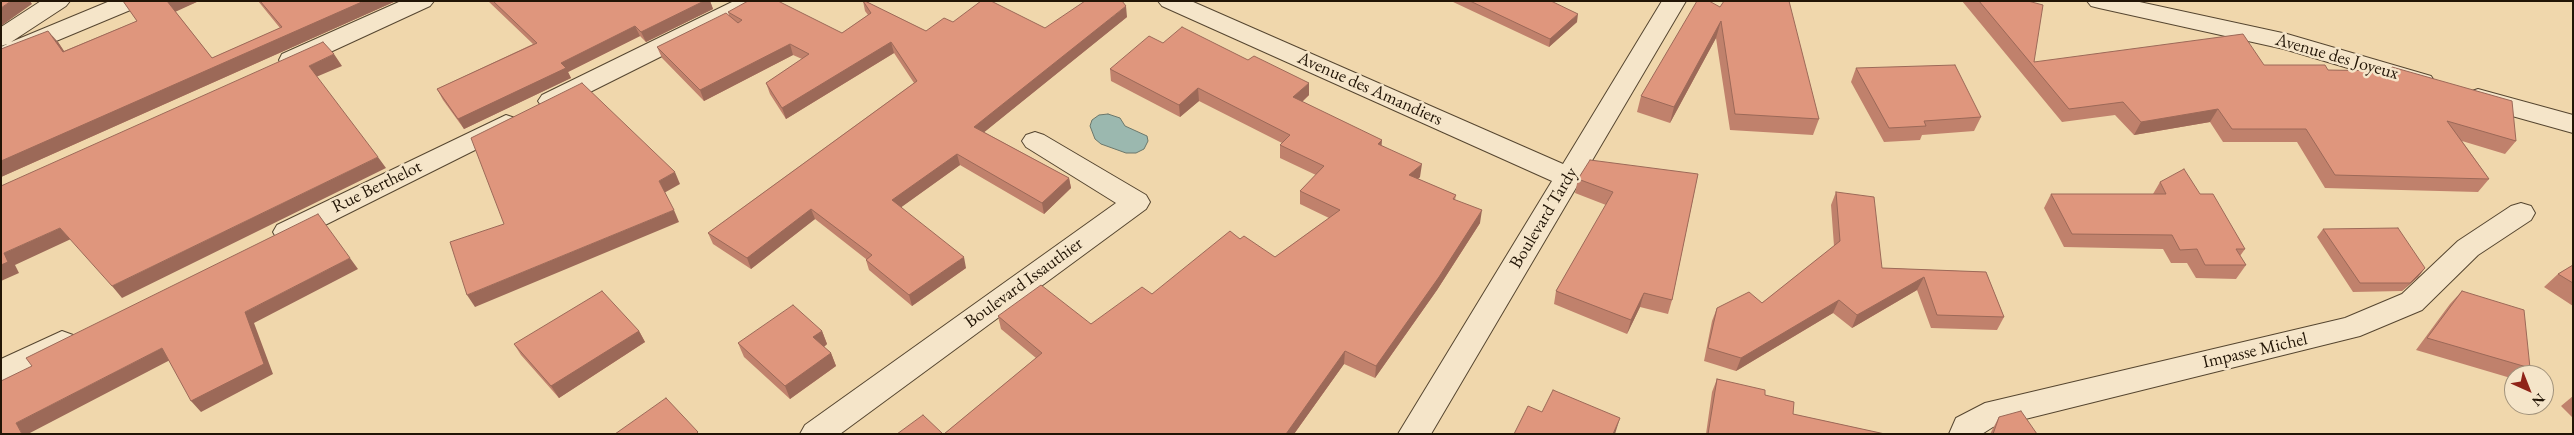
<!DOCTYPE html>
<html>
<head>
<meta charset="utf-8">
<style>
	body { margin:0 }
	#map { position:relative; width:2574px; height:435px; overflow:hidden; background:#f0d7ac; font-family:"EB Garamond",serif }
	canvas { display:block }
	.frame { position:absolute; inset:0; border:2px solid #221506; pointer-events:none }
	.north { position:absolute; left:2504px; top:365px; width:50px; height:50px; box-sizing:border-box; background:#f5e5c9; border:1px solid #a1927b; border-radius:50%; rotate:136deg; font-size:14px; font-weight:700; line-height:20px; text-align:center; color:#221506 }
	.north::after { content:''; display:block; margin:auto; width:18px; height:22px; background:#8f2418; clip-path:polygon(50% 0,100% 100%,50% 72%,0 100%) }
</style>
</head>
<body>
<div id="map">
<canvas width="2574" height="435"></canvas>
<div class="frame"></div>
<div class="north">N</div>
</div>
<script>
const c = document.querySelector('canvas').getContext('2d');
c.lineJoin = 'round';
function paint(path, color) { c.fillStyle = color; c.fill(path, 'evenodd'); }
const poly = rows => new Path2D(rows.map(r => 'M' + r).join(''));
function stroke(path, color, width, dash) { c.strokeStyle = color; c.lineWidth = width; c.lineCap = dash ? 'butt' : 'round'; c.setLineDash(dash || []); c.stroke(path); }
function label(font, color, halo, rows, align = 'center') {
  c.font = font + ' "EB Garamond",serif'; c.lineWidth = 5; c.setLineDash([]); c.textBaseline = 'middle'; c.strokeStyle = halo; c.fillStyle = color; for (const [text, x, y, turn = 0] of rows) {
    c.save(); c.translate(x, y); c.rotate((+turn || 0) * Math.PI / 180); c.textAlign = isNaN(turn) ? turn : align; if (halo) c.strokeText(text, 0, 0); c.fillText(text, 0, 0); c.restore();
  }
}
const water = poly([
	[1108,114,1120,118,1125,126,1147,136,1148,141,1144,149,1136,153,1126,153,1101,144,1095,139,1090,126,1092,120,1099,115,1108,114]
]);
paint(water, '#9bb8af');
stroke(water, '#6b776b', 1);
const minor = poly([
	[41,1,70,1,66,6,11,42,110,1,144,1,140,6,1,64,1,47,7,44,1,46,1,27,41,1],
	[401,1,434,1,430,6,300,66,291,68,282,66,279,60,282,54,401,1],
	[734,1,766,1,762,6,560,107,551,110,542,107,538,101,542,95,734,1],
	[1158,1,1191,1,1563,164,1662,1,1686,1,1431,434,1398,434,1552,181,1162,6,1158,1],
	[2087,1,2135,1,2287,34,2431,76,2435,82,2431,88,2422,90,2284,49,2099,8,2091,6,2087,1],
	[2478,89,2573,115,2573,133,2469,104,2465,98,2469,92,2478,89],
	[506,115,515,118,519,124,515,130,297,239,287,242,277,239,273,232,277,225,506,115],
	[1035,132,1044,135,1146,195,1150,202,1146,209,840,434,800,434,805,425,1116,203,1026,147,1022,141,1026,135,1035,132],
	[2521,203,2531,206,2535,213,2531,220,2478,255,2422,310,2360,336,1993,427,1982,434,1949,434,1956,418,1985,403,2345,318,2402,294,2458,241,2511,206,2521,203],
	[62,331,73,335,77,343,73,351,1,385,1,359,62,331]
]);
stroke(minor, '#564630', 2);
paint(minor, '#f5e5c9');
paint(poly([
	[123,1,199,1,175,11,212,58,280,28,258,1,396,1,1,177,1,49,58,42,64,51,137,21],
	[488,1,710,1,713,9,646,42,640,36,568,72,571,78,464,129,443,100,437,89,533,44],
	[863,1,865,1,926,31,953,22,1045,28,1127,17,984,132,1069,178,1071,188,1044,214,960,165,901,207,966,268,912,306,869,270,866,260,866,259,815,219,751,269,713,244,708,233,914,83,894,53,786,119,770,94,766,83,802,59,793,55,704,101,662,58,657,47,729,15,728,12,842,33,868,15,865,11],
	[1451,1,1551,1,1577,22,1549,47],
	[1709,1,1819,119,1813,135,1730,130,1716,38,1670,123,1637,112,1641,96],
	[1962,1,2028,1,2034,62,2264,65,2328,70,2389,71,2392,67,2516,141,2505,154,2462,141,2489,179,2478,192,2325,188,2297,142,2223,142,2210,122,2134,135,2115,115,2062,122],
	[1163,43,1309,95,1302,102,1382,146,1420,177,1418,179,1456,195,1455,200,1480,223,1437,290,1375,378,1344,364,1294,434,944,434,1036,358,1001,329,998,316,1091,324,1152,294,1240,239,1275,257,1329,218,1300,204,1300,191,1316,175,1280,158,1280,145,1282,143,1199,101,1180,117,1111,81,1110,69],
	[1856,68,1981,117,1974,131,1922,135,1920,140,1884,142,1851,82],
	[1698,174,1672,300,1668,314,1640,307,1627,334,1554,304,1556,291,1606,205,1575,193,1578,179],
	[2160,182,2245,249,2240,256,2246,265,2236,279,2196,278,2187,263,2171,263,2163,249,2064,247,2044,208,2051,194,2153,194],
	[1836,192,1882,268,1986,272,2004,317,1997,330,1931,328,1917,290,1852,328,1833,313,1736,371,1704,361,1712,321,1717,308,1762,303,1834,246,1831,205],
	[2323,229,2425,268,2418,277,2402,291,2353,292,2317,237],
	[2573,265,2573,306,2544,287,2558,274],
	[2462,291,2530,368,2522,375,2514,375,2514,379,2416,350,2450,304],
	[639,331,645,342,559,398,521,355,514,344],
	[822,331,827,344,824,347,831,353,836,366,790,399,744,357,738,343],
	[1717,379,1765,395,1793,414,1885,434,1706,434,1712,392],
	[2573,396,2573,418,2561,406],
	[1999,417,2037,434,1990,434]
]), '#c0816c');
paint(poly([
	[11,1,30,1,32,4,1,26,1,8],
	[167,1,199,1,175,12],
	[364,1,396,1,1,177,1,161],
	[704,1,710,1,713,9,646,42,641,32],
	[1126,6,1127,17,977,138,974,127],
	[1578,14,1577,22,1549,47,1550,39],
	[1721,21,1716,38,1670,123,1674,107],
	[635,26,640,36,568,72,571,78,464,129,458,119,561,63],
	[48,31,58,42,72,63,63,52],
	[891,42,894,53,786,119,782,108],
	[790,44,793,55,704,101,700,90],
	[334,54,342,66,316,77,309,66],
	[1309,83,1309,95,1293,110,1293,97],
	[1198,88,1199,101,1180,117,1179,105],
	[2218,109,2210,122,2134,135,2141,122],
	[1382,140,1381,153,1378,144],
	[957,154,960,165,896,211,892,200],
	[378,157,386,168,122,298,112,286],
	[1422,164,1420,177,1407,188,1409,175],
	[675,172,680,184,664,193,659,181],
	[1069,178,1071,188,1044,214,1042,203],
	[811,209,815,219,751,269,747,258],
	[674,210,679,222,475,307,467,295],
	[1482,210,1480,223,1437,290,1375,378,1376,366],
	[60,228,71,239,15,265,19,273,1,281,1,265,4,253],
	[964,257,966,268,912,306,909,295],
	[350,258,358,269,254,323,273,374,201,412,191,401,245,312],
	[2425,268,2418,277,2402,291],
	[1924,277,1917,290,1852,328,1857,315],
	[1644,293,1640,307,1627,334,1631,320],
	[1839,300,1833,313,1736,371,1741,358],
	[639,331,645,342,559,398,551,386],
	[822,331,827,344,819,351,813,337],
	[162,348,172,359,28,434,22,434,16,423],
	[1345,351,1344,364,1294,434,1286,434],
	[831,353,836,366,790,399,785,386],
	[1620,418,1615,434,1613,434]
]), '#9c6958');
const building = poly([
	[1,1,11,1,1,8,1,1],
	[123,1,167,1,212,58,282,27,260,1,364,1,1,161,1,49,48,31,63,52,137,21,123,1],
	[493,1,704,1,641,32,635,26,561,63,566,68,458,119,437,89,537,43,493,1],
	[748,1,778,1,842,33,871,13,863,1,865,1,926,31,944,18,953,22,981,1,991,1,1045,28,1085,1,1122,1,1126,6,974,127,1069,178,1042,203,957,154,892,200,964,257,909,295,866,260,872,255,811,209,747,258,708,233,917,81,891,42,782,108,766,83,809,54,790,44,700,90,657,47,726,13,738,23,742,20,728,12,748,1],
	[1470,1,1551,1,1578,14,1550,39,1470,1],
	[1697,1,1709,1,1720,7,1724,1,1789,1,1819,119,1735,114,1721,21,1674,107,1641,96,1697,1],
	[1979,1,2028,1,2043,5,2034,62,2243,34,2264,65,2325,65,2328,70,2391,71,2392,67,2512,101,2516,141,2447,121,2489,179,2335,175,2306,129,2232,129,2218,109,2141,122,2123,102,2069,109,1979,1],
	[1182,27,1248,60,1254,56,1309,83,1293,97,1382,140,1378,144,1422,164,1409,175,1456,195,1453,199,1482,210,1439,277,1376,366,1345,351,1286,434,944,434,1042,353,998,316,1041,285,1091,324,1142,287,1152,294,1230,231,1240,239,1244,236,1275,257,1340,210,1300,191,1324,166,1280,145,1290,135,1198,88,1179,105,1110,69,1149,36,1163,43,1182,27],
	[323,42,334,54,309,66,378,157,112,286,60,228,4,253,8,262,1,265,1,186,323,42],
	[1955,65,1981,117,1924,121,1926,126,1889,128,1856,68,1955,65],
	[582,83,675,172,659,181,674,210,467,295,450,242,504,224,471,138,582,83],
	[1590,160,1698,174,1672,300,1644,293,1631,320,1556,291,1613,192,1578,179,1590,160],
	[2184,169,2200,194,2213,194,2245,249,2236,249,2246,265,2205,265,2197,249,2180,250,2172,235,2072,234,2051,194,2166,194,2160,182,2184,169],
	[1836,192,1874,197,1882,268,1986,272,2004,317,1937,315,1924,277,1857,315,1839,300,1741,358,1708,348,1717,308,1749,292,1762,303,1840,241,1836,192],
	[318,214,350,258,245,312,264,364,191,401,162,348,16,423,22,434,1,434,1,381,32,366,26,358,318,214],
	[2398,228,2425,268,2410,283,2360,283,2323,229,2398,228],
	[2573,265,2573,283,2558,274,2573,265],
	[602,291,639,331,551,386,514,344,602,291],
	[2462,291,2524,310,2530,368,2427,338,2462,291],
	[793,305,822,331,813,337,831,353,785,386,738,343,793,305],
	[1717,379,1765,390,1765,395,1794,402,1793,414,1885,434,1708,434,1717,379],
	[1553,390,1620,418,1613,434,1514,434,1528,406,1542,412,1553,390],
	[666,398,698,432,696,434,615,434,666,398],
	[2021,411,2037,434,1993,434,1999,417,2021,411],
	[923,415,943,434,897,434,923,415]
]);
paint(building, '#df967d');
stroke(building, '#9c6958', 1);
label('18px', '#221506', '#f5e5c9', [
	["Avenue des Joyeux",2337,57,16],
	["Avenue des Amandiers",1370,89,24],
	["Rue Berthelot",377,187,-26],
	["Boulevard Tardy",1544,218,-59],
	["Boulevard Issauthier",1024,283,-36],
	["Impasse Michel",2255,351,-13]
]);
</script>
</body>
</html>
